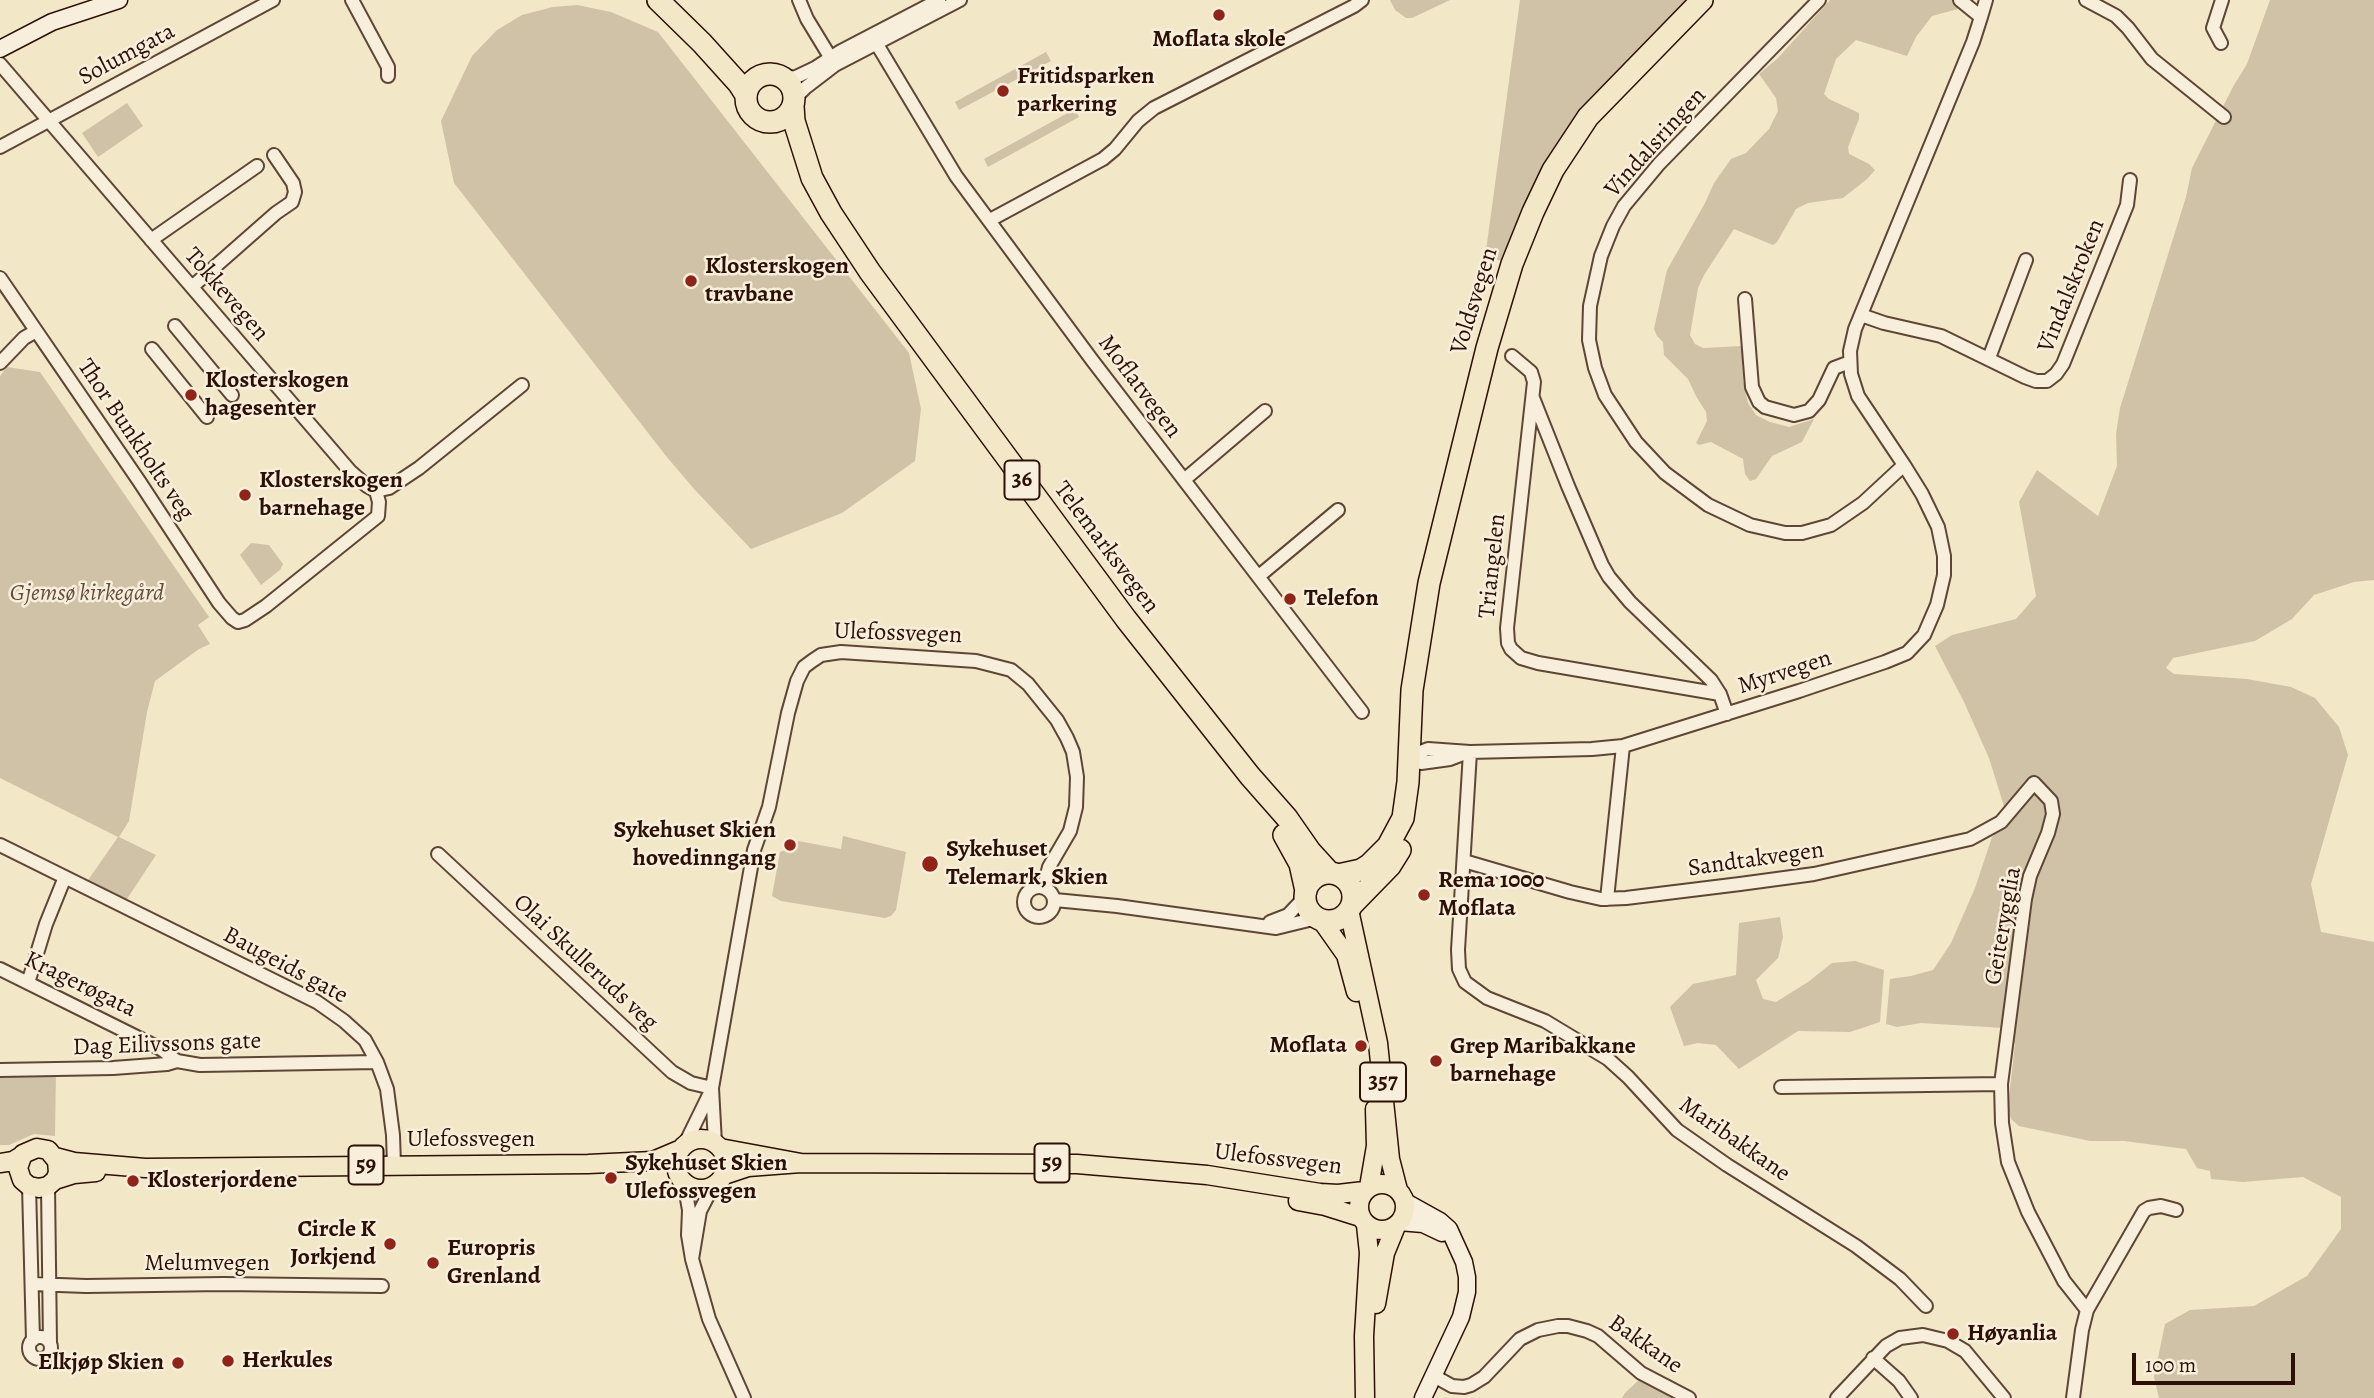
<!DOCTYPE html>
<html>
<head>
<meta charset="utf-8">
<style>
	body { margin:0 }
	#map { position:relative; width:2374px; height:1398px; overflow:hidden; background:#f2e7c7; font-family:Alegreya,serif }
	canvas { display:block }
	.scale { position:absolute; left:2132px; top:1353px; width:163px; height:32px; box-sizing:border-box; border:4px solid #2c1005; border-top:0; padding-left:9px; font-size:21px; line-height:24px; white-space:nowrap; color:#2c1005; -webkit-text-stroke:5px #f7efdb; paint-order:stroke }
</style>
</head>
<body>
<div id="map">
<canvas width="2374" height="1398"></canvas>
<div class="scale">100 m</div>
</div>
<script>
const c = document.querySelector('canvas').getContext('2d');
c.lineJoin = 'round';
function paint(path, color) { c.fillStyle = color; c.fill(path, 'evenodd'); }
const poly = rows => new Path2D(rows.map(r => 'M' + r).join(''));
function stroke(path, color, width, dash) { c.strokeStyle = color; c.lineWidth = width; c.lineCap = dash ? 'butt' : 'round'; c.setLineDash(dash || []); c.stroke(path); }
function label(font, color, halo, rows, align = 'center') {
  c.font = font + ' Alegreya,serif'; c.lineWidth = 5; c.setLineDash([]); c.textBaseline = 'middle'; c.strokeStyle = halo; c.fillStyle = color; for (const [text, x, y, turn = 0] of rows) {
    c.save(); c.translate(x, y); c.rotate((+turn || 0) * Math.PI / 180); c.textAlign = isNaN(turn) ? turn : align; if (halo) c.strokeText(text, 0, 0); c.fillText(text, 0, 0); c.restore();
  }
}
paint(poly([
	[1390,0,1450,0,1412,18,1406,18,1395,10],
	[1520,0,1712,0,1578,141,1518,263,1485,258],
	[1830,0,1960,0,1958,9,1932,16,1916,37,1907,56,1856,40,1836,59,1824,94,1829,99,1859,113,1859,119,1848,147,1849,154,1869,164,1875,170,1867,179,1843,198,1808,203,1796,209,1777,242,1773,245,1734,229,1704,275,1698,288,1690,335,1695,344,1703,348,1742,346,1743,380,1748,403,1756,415,1770,422,1789,427,1814,419,1802,442,1772,456,1756,479,1750,481,1745,474,1743,459,1711,442,1699,445,1696,443,1707,421,1706,412,1696,396,1688,379,1664,355,1663,342,1657,336,1654,329,1667,270,1705,203,1714,183,1731,159,1746,153,1769,129,1778,111,1776,98,1759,74,1778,58],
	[2270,0,2374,0,2374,580,2354,582,2314,595,2292,619,2255,641,2173,658,2166,668,2174,674,2247,679,2291,687,2315,698,2339,727,2348,755,2311,884,2321,932,2374,942,2374,1398,2159,1398,2154,1377,2165,1324,2190,1310,2254,1306,2307,1276,2341,1229,2341,1197,2303,1177,2243,1182,2211,1179,2210,1171,2197,1168,2186,1149,2124,1141,2090,1141,2019,1126,2011,1119,2008,1107,2015,1044,2003,1028,1921,1023,1897,1027,1886,1024,1890,979,1911,976,1933,970,1951,943,1975,888,1992,837,2008,819,1989,758,1964,702,1935,646,1952,635,2016,619,2036,596,2019,502,2037,470,2098,516,2117,466,2116,434,2120,408,2186,197,2192,168,2234,85,2247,64],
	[577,5,611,12,658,32,909,353,921,409,915,461,842,513,751,549,694,489,666,456,454,183,441,121,472,56,497,30,522,15,553,7],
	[1046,52,1051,61,959,110,955,102],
	[127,103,143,126,98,157,82,133],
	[1075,109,1079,117,988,167,984,159],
	[7,367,40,372,209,617,198,625,210,644,199,649,155,681,147,712,129,821,119,837,156,855,125,902,86,883,118,837,0,778,0,376],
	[251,543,269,545,283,564,280,570,261,585,240,555],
	[843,836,906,852,896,910,891,916,885,918,781,901,772,896,780,852,794,847,798,841,841,849],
	[1780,917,1783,937,1778,958,1756,980,1763,999,1776,1002,1808,982,1832,963,1855,961,1884,970,1880,1022,1850,1032,1798,1031,1739,1069,1716,1045,1698,1043,1684,1046,1670,1007,1693,984,1736,975,1739,923],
	[0,1070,56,1073,55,1136,34,1134,9,1145,0,1145],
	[1640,1379,1676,1398,1622,1398,1625,1393]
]), '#d0c2a6');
const street = poly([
	[352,0,388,67,388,76],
	[799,0,807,19,835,65],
	[1819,0,1659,164,1624,206,1613,226,1601,256,1590,306,1589,340,1595,368,1605,395,1636,442,1665,473,1708,505,1750,525,1785,533,1802,533,1831,525,1863,503,1904,465,1858,396,1851,374,1850,351,1855,329,1973,42,1981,17,1960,0],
	[2086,0,2116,16,2128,28,2152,59,2224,117],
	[1981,17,1986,0],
	[872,36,956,176,1092,360,1362,712],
	[2221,43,2213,28,2222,0],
	[0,64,350,471,367,486,376,491,379,502,378,516,266,606,245,620,238,622,232,618,219,603,139,481,0,278],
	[784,78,796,77,815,68,841,51,939,0],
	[794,99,805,88,835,65,960,0],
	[0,147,273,0],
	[990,220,1103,159,1115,149,1138,121,1154,108,1354,6,1362,0],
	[151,240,257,166],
	[193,286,276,213,292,202,295,192,293,183,274,155],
	[1745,299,1752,387,1759,402,1765,407,1794,415,1809,411,1819,400,1834,368,1850,362],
	[1861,315,1884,323,1941,336,2025,377,2036,381,2047,381,2056,374,2063,364,2127,205,2130,180],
	[175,326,232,395],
	[152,349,207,417],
	[1512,356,1531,372,1534,382,1507,628,1508,643,1511,649,1521,658,1538,663,1720,694,1727,714],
	[1989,358,2026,260],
	[0,363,24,338,36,331],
	[1533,398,1568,486,1602,565,1609,577,1630,602,1711,680,1720,694],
	[1184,480,1265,411],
	[376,491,389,488,419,468,522,385],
	[1259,576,1338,510],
	[1470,752,1458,950,1459,969,1465,982,1487,998,1545,1021,1608,1059,1628,1077,1677,1130,1727,1165,1856,1246,1900,1279,1926,1306],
	[1410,756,1428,749,1470,752,1592,749,1623,746,1799,691,1885,662,1907,653,1924,635,1937,605,1944,575,1944,556,1938,527,1922,494,1904,465],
	[1410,756,1421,763,1450,759,1463,754],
	[0,845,317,1002,344,1021,365,1040,377,1062,387,1089,393,1135,394,1165],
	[438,854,672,1072,691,1083,712,1088],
	[1464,861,1570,892,1601,899,1626,898,1740,884,1814,874,1970,839,2001,822,2034,783,2051,801,2053,814,2048,833,2030,876,2025,899,2001,1084,2002,1123,2008,1162,2028,1212,2064,1281,2087,1310],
	'1024 902a15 15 0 1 1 30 0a15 15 0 1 1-30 0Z',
	[1607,899,1623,746],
	[1055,900,1117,906,1276,928,1317,918],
	[1270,922,1288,915,1305,897],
	[0,969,161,1049,177,1061],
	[28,983,46,924,65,877],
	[0,1070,113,1068,167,1064,177,1061,200,1065,377,1062],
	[1781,1087,2001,1084],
	[715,1143,712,1088,754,850,769,807,788,713,797,681,804,667,812,661,821,655,841,652,976,661,1011,670,1028,684,1057,720,1067,738,1073,752,1077,777,1076,807,1070,831,1049,867,1044,887],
	[685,1144,709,1095],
	[684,1182,689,1210,688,1235,692,1259,700,1211,713,1186],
	[29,1186,33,1340],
	[48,1186,50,1343],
	[692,1259,709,1319,744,1398],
	[32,1284,86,1286,223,1284,382,1286],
	'29 1348a11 11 0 1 1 22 0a11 11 0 1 1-22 0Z',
	[1873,1358,1899,1381,1911,1398],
	[1434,1376,1452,1386,1464,1387,1471,1385,1484,1377,1520,1339,1538,1330,1558,1326,1568,1326,1587,1331,1598,1336,1641,1373,1689,1398],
	[1837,1398,1886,1346,1900,1338,1923,1335,1948,1341,1965,1351,2004,1398],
	[2073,1398,2082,1330,2087,1310,2144,1211,2149,1208,2161,1206,2176,1210]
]);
const secondary = poly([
	[0,49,52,22,119,0],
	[1404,1201,1440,1221,1449,1229,1464,1262,1467,1277,1467,1292,1461,1317,1423,1398],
	[1399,1222,1423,1224,1442,1233]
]);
const primary = poly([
	[1349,910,1378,1043,1390,1159,1398,1190],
	[1322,921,1346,955,1356,992],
	'676 1164a25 25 0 1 1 50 0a25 25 0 1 1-50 0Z',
	[720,1148,801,1163,748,1167,724,1175],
	[55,1157,74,1162,145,1168,588,1164,653,1161,679,1150],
	[0,1163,13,1161,23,1155],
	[801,1163,1077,1164,1207,1175,1320,1193,1338,1194,1364,1191],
	[55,1180,58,1173,57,1161,48,1150,37,1148,23,1154,18,1168,22,1180,29,1186,39,1188,48,1186,55,1180,74,1174,96,1172],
	'1359 1207a23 23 0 1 1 46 0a23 23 0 1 1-46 0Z',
	[1369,1187,1376,1146,1375,1109],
	[1298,1201,1325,1206,1360,1217],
	[1376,1304,1385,1253,1396,1226],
	[1365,1398,1364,1336,1369,1253,1366,1225]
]);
const highway = poly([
	[658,0,702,43,739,84,746,95],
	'746 98a24 24 0 1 1 48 0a24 24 0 1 1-48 0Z',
	[793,106,794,121,812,178,831,213,870,272,1126,619,1250,776,1287,818,1310,851,1330,873],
	[1284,835,1300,864,1306,891],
	'1305 897a24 24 0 1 1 48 0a24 24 0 1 1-48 0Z',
	[1338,875,1361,870,1369,865,1388,846,1403,818,1408,782,1412,690,1429,583,1487,348,1512,264,1533,212,1553,170,1588,117,1702,0],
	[1352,905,1390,866,1400,850]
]);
stroke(street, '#5e4636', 16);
stroke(secondary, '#2c1005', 19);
stroke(primary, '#2c1005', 21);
stroke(highway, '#2c1005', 24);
stroke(street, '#f7efdb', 12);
stroke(secondary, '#f7efdb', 16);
stroke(primary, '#f2e7c7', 18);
stroke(highway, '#f2e7c7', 21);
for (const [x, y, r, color] of [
	[1219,15,7,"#8f2418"],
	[1003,91,7,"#8f2418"],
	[691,281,7,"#8f2418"],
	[191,395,7,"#8f2418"],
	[245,495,7,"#8f2418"],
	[1290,599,7,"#8f2418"],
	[790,845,7,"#8f2418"],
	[930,864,9,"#8f2418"],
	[1424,895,7,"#8f2418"],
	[1361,1046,7,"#8f2418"],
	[1436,1061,7,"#8f2418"],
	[611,1178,7,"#8f2418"],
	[133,1181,7,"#8f2418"],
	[390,1244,7,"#8f2418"],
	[433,1263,7,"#8f2418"],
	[1953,1334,7,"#8f2418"],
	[228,1361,7,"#8f2418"],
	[178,1363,7,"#8f2418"]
]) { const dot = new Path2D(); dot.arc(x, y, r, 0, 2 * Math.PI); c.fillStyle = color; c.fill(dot); stroke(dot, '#f7efdb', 2.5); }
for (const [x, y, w] of [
	[1022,480,35],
	[1383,1082,46],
	[1052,1163,35],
	[366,1165,35]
]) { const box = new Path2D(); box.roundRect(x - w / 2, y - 19.5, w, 39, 5); c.fillStyle = '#f7efdb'; c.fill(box); stroke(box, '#2c1005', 2); }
label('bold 23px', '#2c1005', null, [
	["36",1022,480],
	["357",1383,1082],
	["59",1052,1163],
	["59",366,1165]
]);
label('bold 24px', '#2c1005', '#f7efdb', [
	["Moflata skole",1219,40,"center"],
	["Fritidsparken",1017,77],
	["parkering",1017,105],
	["Klosterskogen",705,267],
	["travbane",705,295],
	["Klosterskogen",205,381],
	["hagesenter",205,409],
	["Klosterskogen",259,481],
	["barnehage",259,509],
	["Telefon",1304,599],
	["Sykehuset Skien",776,831,"right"],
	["hovedinngang",776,859,"right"],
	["Sykehuset",946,850],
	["Telemark, Skien",946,878],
	["Rema 1000",1438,881],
	["Moflata",1438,909],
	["Moflata",1347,1046,"right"],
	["Grep Maribakkane",1450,1047],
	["barnehage",1450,1075],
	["Sykehuset Skien",625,1164],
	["Ulefossvegen",625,1192],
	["Klosterjordene",147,1181],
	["Circle K",376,1230,"right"],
	["Jorkjend",376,1258,"right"],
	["Europris",447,1249],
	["Grenland",447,1277],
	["Høyanlia",1967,1334],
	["Herkules",242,1361],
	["Elkjøp Skien",164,1363,"right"]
], 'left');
label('24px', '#2c1005', '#f7efdb', [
	["Solumgata",127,55,-28],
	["Vindalsringen",1656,143,-48],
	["Vindalskroken",2072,286,-68],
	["Tokkevegen",226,295,49],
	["Voldsvegen",1475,301,-73],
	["Moflatvegen",1139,387,53],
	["Thor Bunkholts veg",135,440,56],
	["Telemarksvegen",1106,548,53],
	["Triangelen",1493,566,-84],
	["Ulefossvegen",898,634,2],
	["Myrvegen",1785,673,-18],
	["Sandtakvegen",1756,860,-8],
	["Geiterygglia",2004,926,-80],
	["Olai Skulleruds veg",585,963,43],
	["Baugeids gate",285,966,28],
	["Kragerøgata",80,985,26],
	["Dag Eilivssons gate",167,1045,-2],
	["Ulefossvegen",471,1140],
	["Maribakkane",1734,1140,35],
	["Ulefossvegen",1278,1160,7],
	["Melumvegen",207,1264],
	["Bakkane",1645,1345,35]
]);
label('italic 24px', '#654e3d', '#f7efdb', [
	["Gjemsø kirkegård",87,594]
]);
</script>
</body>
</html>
